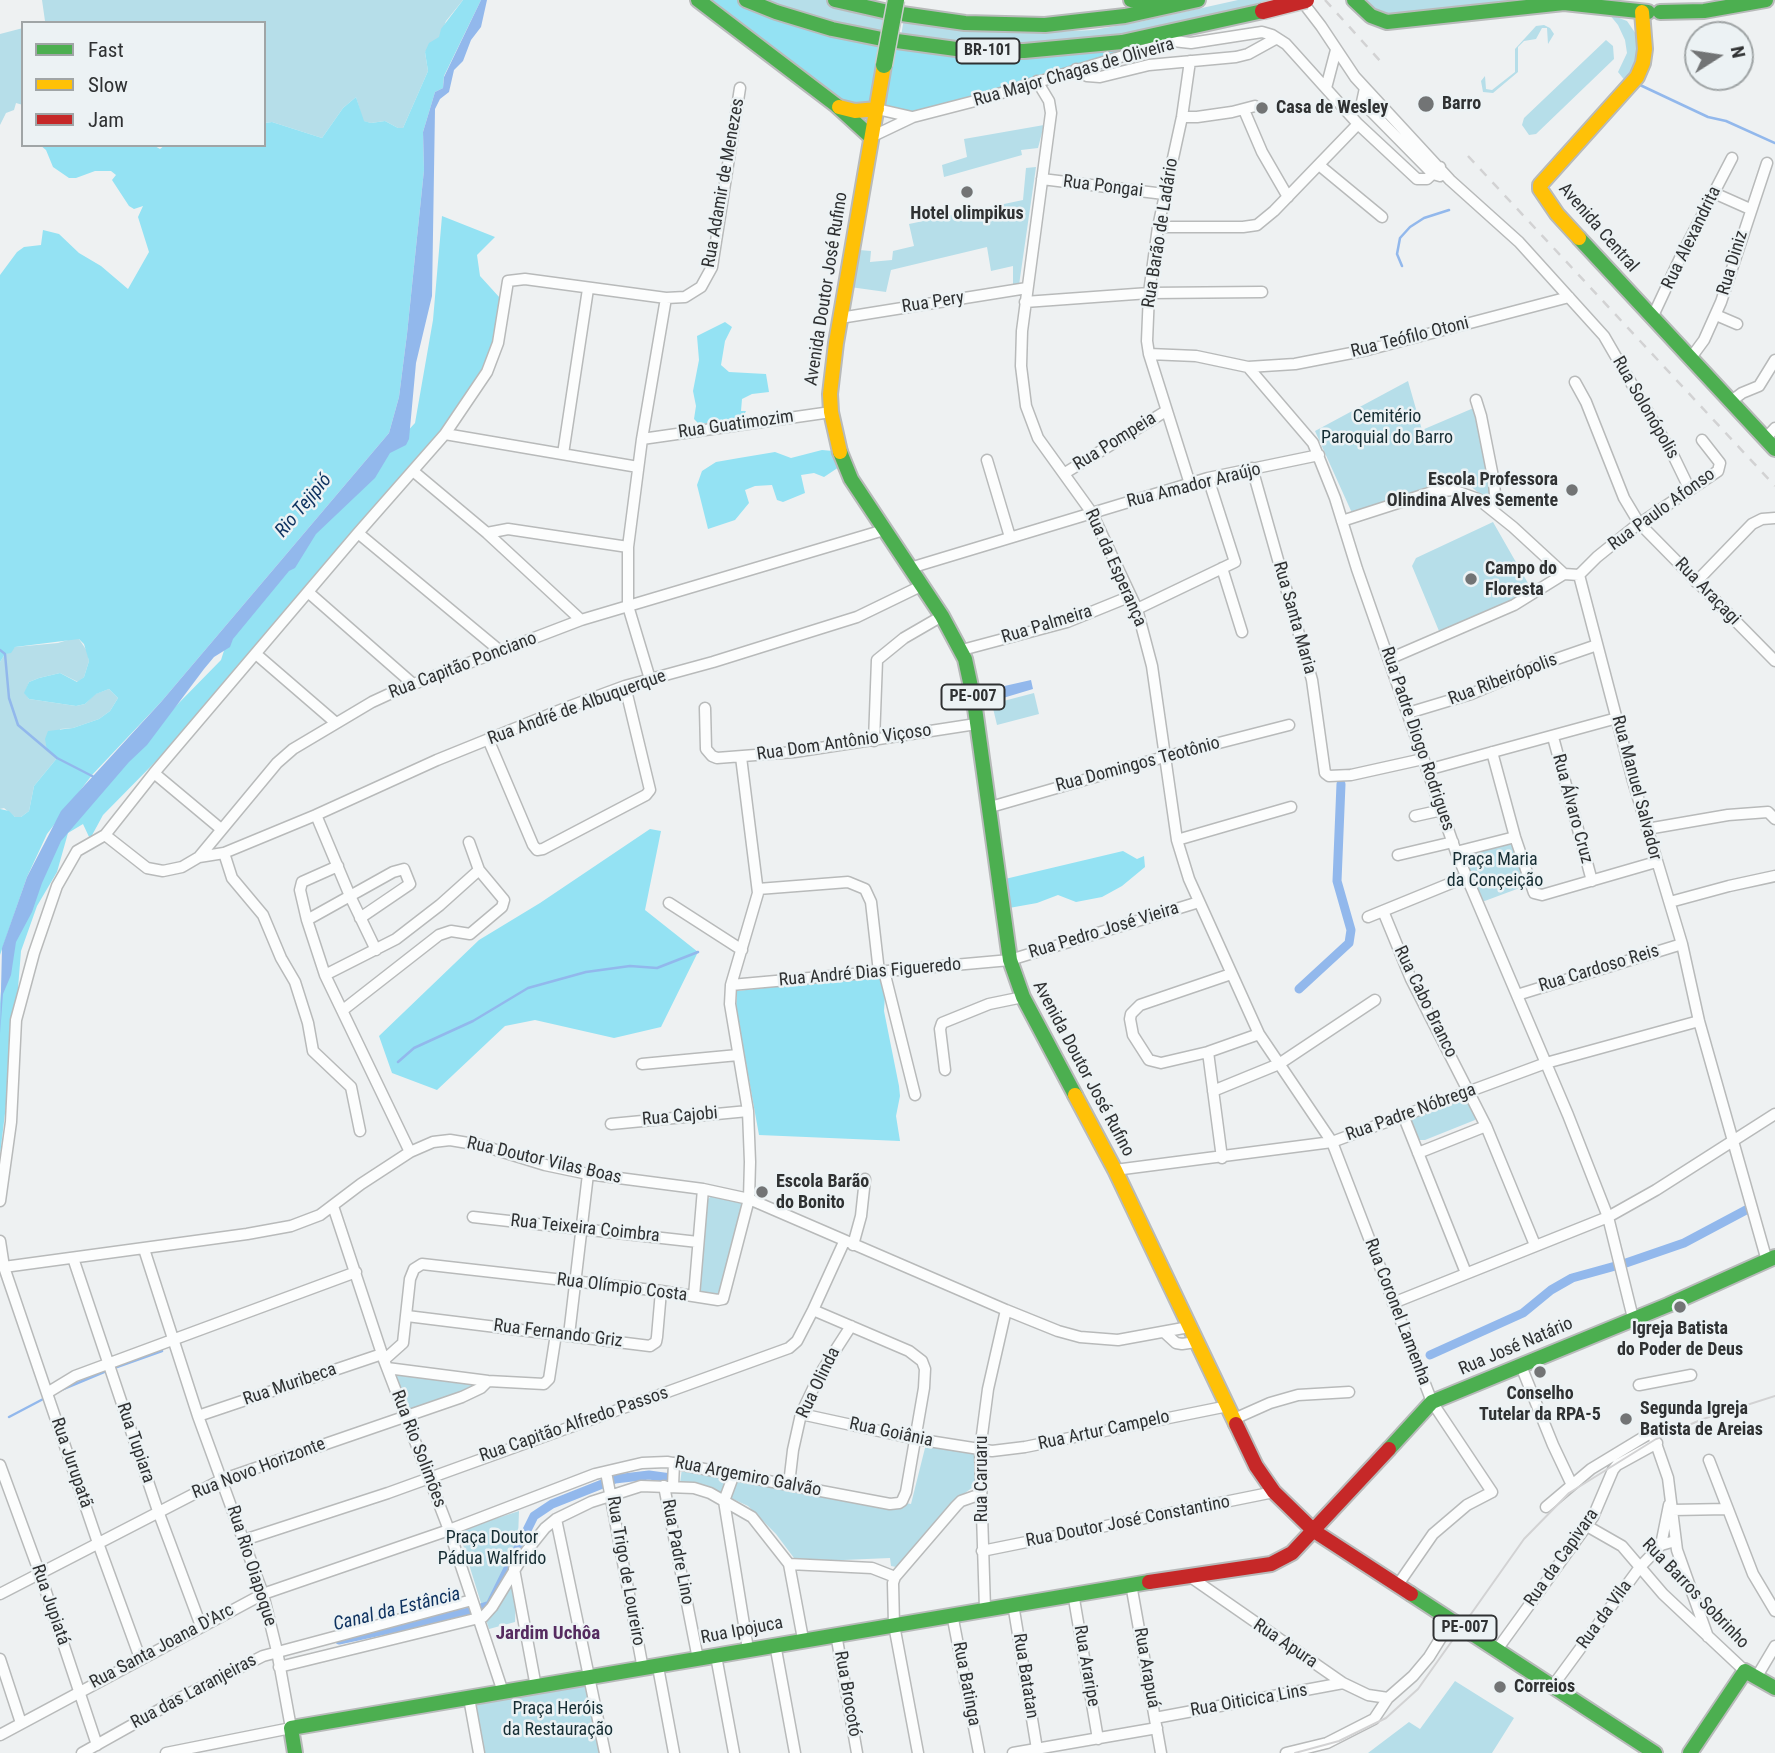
<!DOCTYPE html>
<html>
<head>
<meta charset="utf-8">
<style>
	body { margin:0 }
	#map { position:relative; width:1775px; height:1753px; overflow:hidden; background:#eef1f2; font-family:"Roboto Condensed",sans-serif }
	canvas { display:block }
	.legend { position:absolute; left:21px; top:21px; width:245px; height:126px; box-sizing:border-box; background:#ecf2f4; border:2px solid #a0a5a6; margin:0; padding:9px 12px; list-style:none; font-size:21px; color:#2f3132 }
	.legend li { display:flex; align-items:center; gap:14px; height:35px }
	.legend b { width:35px; border:2px solid #a0a5a6 }
	.north { position:absolute; left:1684px; top:21px; width:70px; height:70px; box-sizing:border-box; background:#ecf2f4; border:2px solid #a0a5a6; border-radius:50%; rotate:78deg; font-size:19px; font-weight:700; line-height:28px; text-align:center; color:#2f3132 }
	.north::after { content:''; display:block; margin:auto; width:24px; height:32px; background:#727475; clip-path:polygon(50% 0,100% 100%,50% 72%,0 100%) }
</style>
</head>
<body>
<div id="map">
<canvas width="1775" height="1753"></canvas>
<ul class="legend">
<li><b style="height:9px;background:#4caf50"></b>Fast</li>
<li><b style="height:9px;background:#ffc107"></b>Slow</li>
<li><b style="height:9px;background:#c62828"></b>Jam</li>
</ul>
<div class="north">N</div>
</div>
<script>
const c = document.querySelector('canvas').getContext('2d');
c.lineJoin = 'round';
function paint(path, color) { c.fillStyle = color; c.fill(path, 'evenodd'); }
const poly = rows => new Path2D(rows.map(r => 'M' + r).join(''));
function stroke(path, color, width, dash) { c.strokeStyle = color; c.lineWidth = width; c.lineCap = dash ? 'butt' : 'round'; c.setLineDash(dash || []); c.stroke(path); }
function label(font, color, halo, rows, align = 'center') {
  c.font = font + ' "Roboto Condensed",sans-serif'; c.lineWidth = 5; c.setLineDash([]); c.textBaseline = 'middle'; c.strokeStyle = halo; c.fillStyle = color; for (const [text, x, y, turn = 0] of rows) {
    c.save(); c.translate(x, y); c.rotate((+turn || 0) * Math.PI / 180); c.textAlign = isNaN(turn) ? turn : align; if (halo) c.strokeText(text, 0, 0); c.fillText(text, 0, 0); c.restore();
  }
}
paint(poly([
	[42,0,463,0,446,21,440,37,425,52,428,71,403,128,398,128,385,121,371,123,363,121,356,97,343,108,322,138,272,122,264,123,264,23,39,23,45,21],
	[751,0,827,0,890,16,885,40],
	[1238,0,1284,0,1203,22,1048,47,900,42,904,18,1052,32,1093,30,1139,22],
	[1361,0,1563,0,1382,17],
	[1609,14,1627,21,1638,37,1639,52,1635,67,1626,82,1618,72,1627,53,1625,40,1618,25],
	[1544,25,1550,28,1554,34,1548,44,1547,28,1542,28,1536,39,1524,41,1518,47,1518,72,1493,93,1483,92,1481,81,1485,76,1486,89,1492,90,1515,72,1515,49,1536,26],
	[23,28,23,105,16,103,14,110,6,113,0,125,0,34],
	[1606,40,1613,46,1614,59,1536,134,1529,135,1522,125,1524,118],
	[1044,125,1038,148,1021,150,1022,155,944,177,942,165,967,157,964,139],
	[1036,167,1019,285,1013,284,1013,266,991,271,987,247,891,270,886,292,850,287,859,250,871,251,870,262,892,260,893,251,914,246,909,224,1023,200,1026,168],
	[1408,381,1422,430,1476,407,1491,469,1491,503,1463,480,1444,481,1352,513,1315,431],
	[1493,522,1533,592,1439,631,1412,566,1416,558],
	[71,639,79,639,87,651,89,661,84,677,78,682,60,673,39,678,29,682,25,693,29,699,76,706,85,704,95,694,109,689,118,698,110,711,99,719,73,728,60,729,57,758,34,786,29,811,21,817,15,817,4,808,0,809,0,662,5,654,15,647,58,643],
	[1034,693,1039,714,997,725,992,704],
	[1512,842,1525,886,1482,902,1465,858,1466,854],
	[1465,1093,1477,1114,1475,1120,1425,1140,1418,1140,1409,1117],
	[713,1194,743,1201,744,1205,722,1298,696,1293,708,1199],
	[397,1373,474,1384,473,1387,410,1409,407,1408,394,1374],
	[930,1443,976,1454,980,1482,954,1501,904,1563,896,1567,891,1566,890,1558,797,1562,776,1534,748,1506,733,1499,679,1491,683,1461,911,1504,925,1448],
	[519,1511,515,1622,489,1629,459,1532,460,1530],
	[1455,1681,1514,1718,1492,1753,1368,1753,1409,1722,1420,1729],
	[586,1682,600,1753,481,1753,473,1702]
]), '#b6dee9');
paint(poly([
	[463,0,481,0,444,76,443,88,435,92,423,132,424,170,407,334,399,397,389,433,161,702,92,775,47,834,27,877,0,955,0,809,9,811,15,817,21,817,29,811,34,786,57,758,47,750,45,739,48,731,73,728,99,719,110,711,118,698,109,689,96,694,85,704,76,706,29,699,24,693,29,682,39,678,60,673,77,682,84,677,89,661,84,644,79,639,15,647,11,653,5,654,0,662,0,275,17,252,24,247,41,245,43,230,59,234,79,253,101,266,128,289,149,252,138,217,143,206,134,209,129,206,112,180,116,175,111,171,95,171,76,178,69,178,53,167,46,150,40,145,153,145,160,149,165,145,264,145,264,123,272,122,322,138,343,108,356,97,364,121,371,123,385,121,398,128,403,128,428,71,425,52,429,43,439,37,441,29],
	[703,0,740,0,886,44,875,99,865,107,840,104],
	[1209,27,936,112,901,115,882,105,893,46,951,55],
	[442,216,495,237,477,255,480,276,500,298,502,323,476,389,340,560,166,751,103,815,90,839,83,824,68,833,57,872,37,906,21,951,14,1038,0,1155,0,1003,3,967,39,867,121,762,221,660,228,638,324,521,415,423,433,320],
	[725,322,732,327,725,341,721,365,729,372,766,374,769,392,752,394,742,399,741,411,746,411,742,419,699,424,694,419,696,406,693,391,699,360,697,336],
	[822,450,833,451,839,467,824,477,814,473,801,475,805,493,783,502,777,500,772,485,755,486,745,490,749,503,735,520,708,529,697,485,702,471,716,462,739,458,775,452,791,458],
	[650,829,661,831,645,910,698,952,661,1027,614,1038,535,1020,505,1026,437,1090,392,1073,379,1036,479,940,540,903],
	[1123,851,1137,859,1144,856,1145,867,1122,886,1102,897,1076,902,1058,895,1037,903,1009,908,1005,879],
	[879,975,885,995,884,1011,899,1086,900,1096,896,1116,900,1141,759,1135,736,1008,737,991]
]), '#94e2f3');
paint(poly([
	[481,0,487,0,481,27,471,40,463,61,454,70,449,92,440,99,435,109,432,296,416,363,409,439,406,445,390,453,375,478,316,534,295,568,289,571,233,639,230,647,214,657,204,669,147,745,129,762,61,841,42,883,32,912,16,942,11,975,3,994,0,1034,2,948,27,877,61,811,161,702,389,433,399,397,407,334,424,170,423,132,435,92,443,88,444,77],
	[1031,680,1033,689,1003,698,1000,687]
]), '#92b8ec');
stroke(poly([
	[1640,85,1708,117,1726,121,1775,143],
	[1402,266,1397,254,1400,238,1410,227,1424,218,1449,210],
	[0,650,5,654,9,698,18,725,57,758,94,777],
	[398,1062,414,1048,473,1021,528,988,586,972,630,966,657,968,698,952],
	[117,1367,162,1351],
	[61,1390,104,1372],
	[9,1417,47,1397]
]), '#92b8ec', 2.5);
stroke(poly([
	[1299,989,1349,943,1351,930,1337,881,1341,784],
	[1626,1263,1684,1243,1746,1210],
	[1430,1355,1523,1313,1551,1290,1572,1278,1619,1265],
	[339,1640,469,1612,490,1605,534,1516,552,1504,615,1479,649,1475,671,1478]
]), '#92b8ec', 9);
const street = poly([
	[1301,0,1321,26,1355,77,1450,180,1519,242,1604,336,1674,457,1690,490],
	[1076,69,1087,76,1100,77,1149,65,1236,57,1248,54,1277,38],
	[1037,81,1049,101,1051,113,1022,331,1021,366,1026,406,1038,438,1092,513,1137,609,1152,666,1177,840,1189,879,1259,1034,1332,1142,1432,1402,1492,1492,1467,1505,1433,1534,1397,1586],
	[1326,88,1336,50],
	[1365,88,1362,102,1433,174,1440,176],
	[877,109,912,117],
	[1244,110,1262,152,1288,197],
	[1182,117,1197,117,1232,112,1255,106],
	[871,137,913,117,975,101,1173,41,1191,43,1262,32,1272,35,1286,44,1358,124,1417,179,1427,179,1440,167],
	[1319,165,1382,217],
	[1042,179,1164,194],
	[1714,193,1750,209],
	[1158,227,1243,227,1257,225,1274,211,1358,124],
	[1025,302,1149,293,1262,292],
	[1716,315,1737,324],
	[840,318,1027,288],
	[1652,318,1681,256,1732,158],
	[1149,354,1196,356,1248,367,1313,443,1335,498,1357,569,1456,852,1568,1115,1608,1217,1633,1318],
	[1690,359,1704,340,1721,302,1767,163],
	[1248,367,1295,364,1367,350,1569,297],
	[1575,382,1586,402,1624,498,1639,523,1775,661],
	[1476,400,1481,416,1494,482,1495,495,1492,510],
	[1730,402,1742,393,1759,386,1775,360],
	[445,434,638,467],
	[642,439,831,412],
	[1765,439,1775,428],
	[563,454,588,289],
	[987,460,1010,537],
	[1252,468,1312,680,1325,773,1329,776,1351,775,1423,759],
	[413,471,487,533,581,620],
	[1065,473,1166,411],
	[1190,484,1149,354,1147,341,1149,293,1158,227,1182,117,1190,61],
	[1342,521,1432,492,1453,490,1478,499,1513,527,1564,574,1579,575],
	[358,533,499,650],
	[487,533,508,529,628,547],
	[910,568,1208,478,1319,455],
	[1222,568,1242,632],
	[1579,575,1633,781,1682,944,1699,1021,1767,1261],
	[1579,575,1597,557,1633,528,1718,471,1720,463,1702,440],
	[1696,582,1752,524,1762,519,1775,518],
	[308,592,413,684],
	[1137,609,1235,562,1208,478],
	[962,650,1067,622,1131,596],
	[256,654,336,723],
	[1389,659,1514,605,1564,574],
	[650,679,628,606,628,547,642,439,666,298],
	[705,708,706,749,712,756,717,758,794,752,976,724],
	[1408,713,1471,694,1539,665,1597,645],
	[1553,737,1592,881],
	[488,739,533,845,537,850,543,849,646,795,650,790,625,686],
	[874,741,877,660,904,638,942,616],
	[1492,752,1515,837,1534,893,1542,895,1656,862],
	[1427,770,1617,718],
	[154,773,221,829],
	[987,808,1164,757,1289,725],
	[316,815,350,896,376,950],
	[1415,816,1442,810],
	[1647,829,1728,815,1768,812,1775,819],
	[105,835,147,868,163,871,182,867,199,857,277,763,293,749,372,702,398,690,581,620,884,530],
	[1177,840,1291,807],
	[1456,852,1515,837],
	[224,853,232,878,263,915,281,958,295,982,308,1023,313,1051,351,1087,360,1131],
	[1398,855,1453,842],
	[199,857,224,853,316,815,437,760,568,707,625,686,713,662,857,617,921,586],
	[338,866,302,882,300,890,307,920,325,975,410,1152],
	[758,889,848,882,865,889,871,902,879,972],
	[1670,902,1729,886,1775,876],
	[669,903,742,950],
	[1383,911,1411,979,1486,1126,1535,1245],
	[1368,917,1466,877],
	[307,920,393,872,404,869,410,884,360,918],
	[884,971,915,1095],
	[1231,974,1140,1005,1131,1014,1130,1019,1133,1035,1149,1060,1161,1063,1208,1052,1259,1034],
	[325,975,396,939,440,905,479,870],
	[731,985,1010,960,1199,902],
	[1517,995,1682,944],
	[343,1010,439,935,451,931,470,934,502,907,504,900,479,870,469,842],
	[1208,1052,1222,1158],
	[642,1064,738,1055],
	[945,1070,940,1029,942,1023,989,1004,1023,997],
	[1213,1091,1279,1064,1375,1000],
	[1403,1115,1466,1273],
	[611,1124,748,1111],
	[1418,1153,1486,1126],
	[1115,1170,1332,1142,1546,1063,1699,1021],
	[0,1201,11,1122,16,1020,34,953,57,886,77,851,105,835,154,773,358,533,445,434,487,372,498,343,508,281,525,279,666,298,685,297,701,287,712,267,740,88],
	[333,1206,384,1360,449,1530,503,1692],
	[473,1217,698,1242],
	[0,1241,4,1267,98,1543,140,1658],
	[853,1245,861,1216,865,1179],
	[144,1249,198,1416,263,1594,277,1651,291,1728,166,1753],
	[73,1258,158,1511,201,1626],
	[4,1267,247,1234,291,1226,320,1215,361,1184,410,1152,433,1142,450,1140,480,1145,545,1165,588,1174,703,1189,749,1199,1006,1310,1058,1331,1080,1337,1118,1340,1189,1327],
	[694,1296,703,1189],
	[1393,1303,1608,1217,1656,1190,1775,1114],
	[407,1316,650,1346,656,1342,657,1337,661,1291],
	[1164,1332,1176,1343,1182,1344,1196,1342],
	[569,1335,588,1174],
	[384,1360,403,1343,410,1279,414,1269,422,1264,661,1291,718,1300,723,1299,749,1199,750,1162,748,1111,730,1004,731,985,758,893,741,757],
	[1521,1366,1553,1445,1571,1483],
	[387,1368,488,1381,544,1384,549,1379,556,1334],
	[1639,1385,1691,1375],
	[47,1393,75,1376,356,1272],
	[801,1414,916,1439,992,1451,1025,1447,1228,1406],
	[198,1416,382,1354],
	[1234,1419,1270,1403,1298,1395,1349,1392],
	[1709,1460,1753,1574,1775,1611],
	[0,1465,40,1574,97,1745],
	[606,1472,643,1669],
	[734,1474,724,1501,748,1649],
	[789,1484,793,1450,801,1414,820,1374,851,1326],
	[664,1486,698,1659],
	[673,1486,674,1463],
	[1546,1507,1591,1469,1652,1432,1668,1478,1677,1550,1708,1637],
	[1672,1510,1728,1509],
	[556,1519,605,1753],
	[1587,1526,1622,1546,1663,1594,1745,1671],
	[244,1540,388,1493,789,1348,797,1341,813,1310,844,1242],
	[1661,1545,1669,1505],
	[982,1551,1274,1492],
	[789,1564,872,1568,895,1577],
	[514,1569,536,1687],
	[1189,1576,1343,1683,1368,1695,1388,1698],
	[1131,1584,1161,1753],
	[1073,1593,1098,1739],
	[0,1594,221,1480,462,1397,481,1388,488,1381],
	[1013,1604,1037,1749],
	[985,1609,980,1450,988,1389,1006,1310],
	[952,1614,979,1753],
	[836,1634,857,1753],
	[775,1644,795,1753],
	[1496,1651,1593,1517,1613,1470,1617,1465,1657,1443],
	[716,1656,734,1753],
	[0,1659,21,1723],
	[279,1667,483,1617,492,1607,525,1553,545,1528,556,1519,591,1502,641,1486,694,1488,710,1493,752,1517,789,1564,803,1639],
	[658,1667,674,1753],
	[1756,1678,1775,1646],
	[1552,1687,1640,1567,1661,1545,1675,1541],
	[469,1698,479,1753],
	[1155,1718,1343,1683],
	[0,1735,263,1594,449,1530,595,1474,642,1463,667,1462,890,1504,899,1503,902,1501,906,1492,924,1388,925,1369,922,1361,909,1351,813,1310],
	[82,1753,182,1697,263,1656,472,1600],
	[918,1753,894,1625,893,1583,895,1577,956,1506,961,1501,981,1494],
	[1013,1753,1157,1728],
	[1286,1753,1327,1743,1374,1719,1388,1698,1413,1676,1429,1657,1452,1620]
]);
const fast = poly([
	[698,0,836,105,871,137],
	[746,0,776,12,832,29,882,39,971,51,1024,51,1122,42,1263,11],
	[835,0,888,12,965,23,1045,25,1125,16,1198,0],
	[1131,0,1160,4],
	[1354,0,1371,16,1387,22,1564,3,1648,12],
	[1660,12,1704,11,1766,0],
	[1579,238,1775,449],
	[840,452,851,479,942,616,965,659,974,701,1010,960,1023,997,1075,1095],
	[1389,1449,1432,1402,1668,1305,1775,1257],
	[1411,1594,1655,1753],
	[295,1753,291,1728,1149,1582],
	[1690,1753,1745,1671,1775,1688]
]);
const slow = poly([
	[839,107,855,111,877,109],
	[1579,238,1557,214,1540,189,1540,185,1637,77,1643,63,1645,49,1642,12],
	[840,452,831,412,830,394,836,343,884,65],
	[1075,1095,1115,1170,1236,1424]
]);
const jam = poly([
	[1236,1424,1256,1466,1274,1492,1314,1531,1411,1594],
	[1149,1582,1271,1564,1292,1553,1389,1449]
]);
stroke(street, '#b8baba', 13);
stroke(fast, '#b8baba', 18);
stroke(slow, '#b8baba', 18);
stroke(jam, '#b8baba', 18);
stroke(street, '#fcfdfd', 10);
stroke(fast, '#4caf50', 14);
stroke(slow, '#ffc107', 14);
stroke(jam, '#c62828', 14);
stroke(poly([
	[1295,1753,1339,1741,1386,1718,1418,1689,1524,1539,1569,1493,1656,1439,1703,1419,1775,1396]
]), '#d2d2d3', 2);
stroke(poly([
	[1325,0,1382,63],
	[1468,156,1775,486]
]), '#d2d2d3', 2.5, [9, 9]);
const fastBridge = poly([
	[884,65,896,0]
]);
const jamBridge = poly([
	[1263,11,1306,0]
]);
stroke(fastBridge, '#cbcdcd', 19, []);
stroke(jamBridge, '#cbcdcd', 19, []);
stroke(fastBridge, '#4caf50', 16);
stroke(jamBridge, '#c62828', 16);
for (const [x, y, r, color] of [
	[1426,104,9,"#727475"],
	[1262,108,7,"#727475"],
	[967,192,7,"#727475"],
	[1572,490,7,"#727475"],
	[1471,579,7,"#727475"],
	[762,1192,7,"#727475"],
	[1680,1307,7,"#727475"],
	[1540,1372,7,"#727475"],
	[1626,1419,7,"#727475"],
	[1500,1687,7,"#727475"]
]) { const dot = new Path2D(); dot.arc(x, y, r, 0, 2 * Math.PI); c.fillStyle = color; c.fill(dot); stroke(dot, '#ecf2f4', 2.5); }
for (const [x, y, w] of [
	[988,51,63],
	[973,697,63],
	[1465,1628,63]
]) { const box = new Path2D(); box.roundRect(x - w / 2, y - 12.5, w, 25, 5); c.fillStyle = '#ecf2f4'; c.fill(box); stroke(box, '#2f3132', 2); }
label('bold 16px', '#2f3132', null, [
	["BR-101",988,51],
	["PE-007",973,697],
	["PE-007",1465,1628]
]);
label('18px', '#2f3132', '#ecf2f4', [
	["Rua Major Chagas de Oliveira",1074,73,-16],
	["Rua Adamir de Menezes",724,183,-80],
	["Rua Pongai",1103,187,7],
	["Avenida Central",1598,228,49],
	["Rua Barão de Ladário",1161,233,-81],
	["Rua Alexandrita",1692,238,-64],
	["Rua Diniz",1733,263,-73],
	["Avenida Doutor José Rufino",827,289,-81],
	["Rua Pery",933,303,-9],
	["Rua Teófilo Otoni",1410,338,-14],
	["Rua Solonópolis",1645,408,60],
	["Rua Guatimozim",736,425,-8],
	["Rua Pompeia",1115,442,-32],
	["Rua Amador Araújo",1194,486,-14],
	["Rua Paulo Afonso",1662,510,-36],
	["Rua da Esperança",1115,568,66],
	["Rua Araçagi",1707,592,46],
	["Rua Santa Maria",1294,618,74],
	["Rua Palmeira",1047,625,-17],
	["Rua Capitão Ponciano",463,666,-21],
	["Rua Ribeirópolis",1503,680,-21],
	["Rua André de Albuquerque",577,708,-20],
	["Rua Padre Diogo Rodrigues",1417,739,71],
	["Rua Dom Antônio Viçoso",844,743,-8],
	["Rua Domingos Teotônio",1138,765,-15],
	["Rua Manuel Salvador",1636,788,75],
	["Rua Álvaro Cruz",1572,809,75],
	["Rua Pedro José Vieira",1104,931,-17],
	["Rua Cardoso Reis",1599,969,-17],
	["Rua André Dias Figueredo",870,973,-5],
	["Rua Cabo Branco",1425,1002,64],
	["Avenida Doutor José Rufino",1083,1069,62],
	["Rua Padre Nóbrega",1411,1113,-20],
	["Rua Cajobi",680,1117,-5],
	["Rua Doutor Vilas Boas",544,1161,13],
	["Rua Teixeira Coimbra",585,1229,6],
	["Rua Olímpio Costa",622,1288,7],
	["Rua Coronel Lamenha",1397,1312,69],
	["Rua Fernando Griz",558,1334,7],
	["Rua José Natário",1516,1347,-23],
	["Rua Olinda",819,1383,-64],
	["Rua Muribeca",290,1385,-19],
	["Rua Capitão Alfredo Passos",574,1425,-19],
	["Rua Artur Campelo",1104,1431,-12],
	["Rua Goiânia",891,1433,12],
	["Rua Tupiara",135,1443,71],
	["Rua Rio Solimões",418,1449,69],
	["Rua Jurupatã",71,1463,71],
	["Rua Novo Horizonte",259,1469,-21],
	["Rua Argemiro Galvão",748,1477,11],
	["Rua Caruaru",982,1479,-90],
	["Rua Doutor José Constantino",1128,1522,-11],
	["Rua Padre Lino",677,1552,79],
	["Rua da Capivara",1562,1558,-55],
	["Rua Rio Oiapoque",251,1566,72],
	["Rua Trigo de Loureiro",625,1571,80],
	["Rua Barros Sobrinho",1695,1594,46],
	["Rua Jupiatá",50,1605,71],
	["Rua da Vila",1605,1615,-54],
	["Rua Ipojuca",742,1631,-11],
	["Rua Apura",1285,1644,34],
	["Rua Santa Joana D'Arc",162,1647,-28],
	["Rua Araripe",1086,1666,80],
	["Rua Arapuá",1146,1668,80],
	["Rua Batatan",1025,1676,81],
	["Rua Batinga",966,1684,79],
	["Rua das Laranjeiras",194,1692,-28],
	["Rua Brocotó",847,1694,80],
	["Rua Oiticica Lins",1249,1701,-10]
]);
label('bold 18px', '#2f3132', '#ecf2f4', [
	["Barro",1442,104],
	["Casa de Wesley",1276,108],
	["Hotel olimpikus",967,214,"center"],
	["Escola Professora",1558,480,"right"],
	["Olindina Alves Semente",1558,501,"right"],
	["Campo do",1485,569],
	["Floresta",1485,590],
	["Escola Barão",776,1182],
	["do Bonito",776,1203],
	["Igreja Batista",1680,1329,"center"],
	["do Poder de Deus",1680,1350,"center"],
	["Conselho",1540,1394,"center"],
	["Tutelar da RPA-5",1540,1415,"center"],
	["Segunda Igreja",1640,1409],
	["Batista de Areias",1640,1430],
	["Correios",1514,1687]
], 'left');
label('18px', '#162d33', '#ecf2f4', [
	["Cemitério",1387,417],
	["Paroquial do Barro",1387,438],
	["Praça Maria",1495,860],
	["da Conçeição",1495,881],
	["Praça Doutor",492,1538],
	["Pádua Walfrido",492,1559],
	["Praça Heróis",558,1709],
	["da Restauração",558,1730]
]);
label('italic 19px', '#0d315f', '#ecf2f4', [
	["Rio Tejipió",304,506,-50],
	["Canal da Estância",397,1610,-14]
]);
label('bold 19px', '#562b60', '#ecf2f4', [
	["Jardim Uchôa",548,1634]
]);
</script>
</body>
</html>
